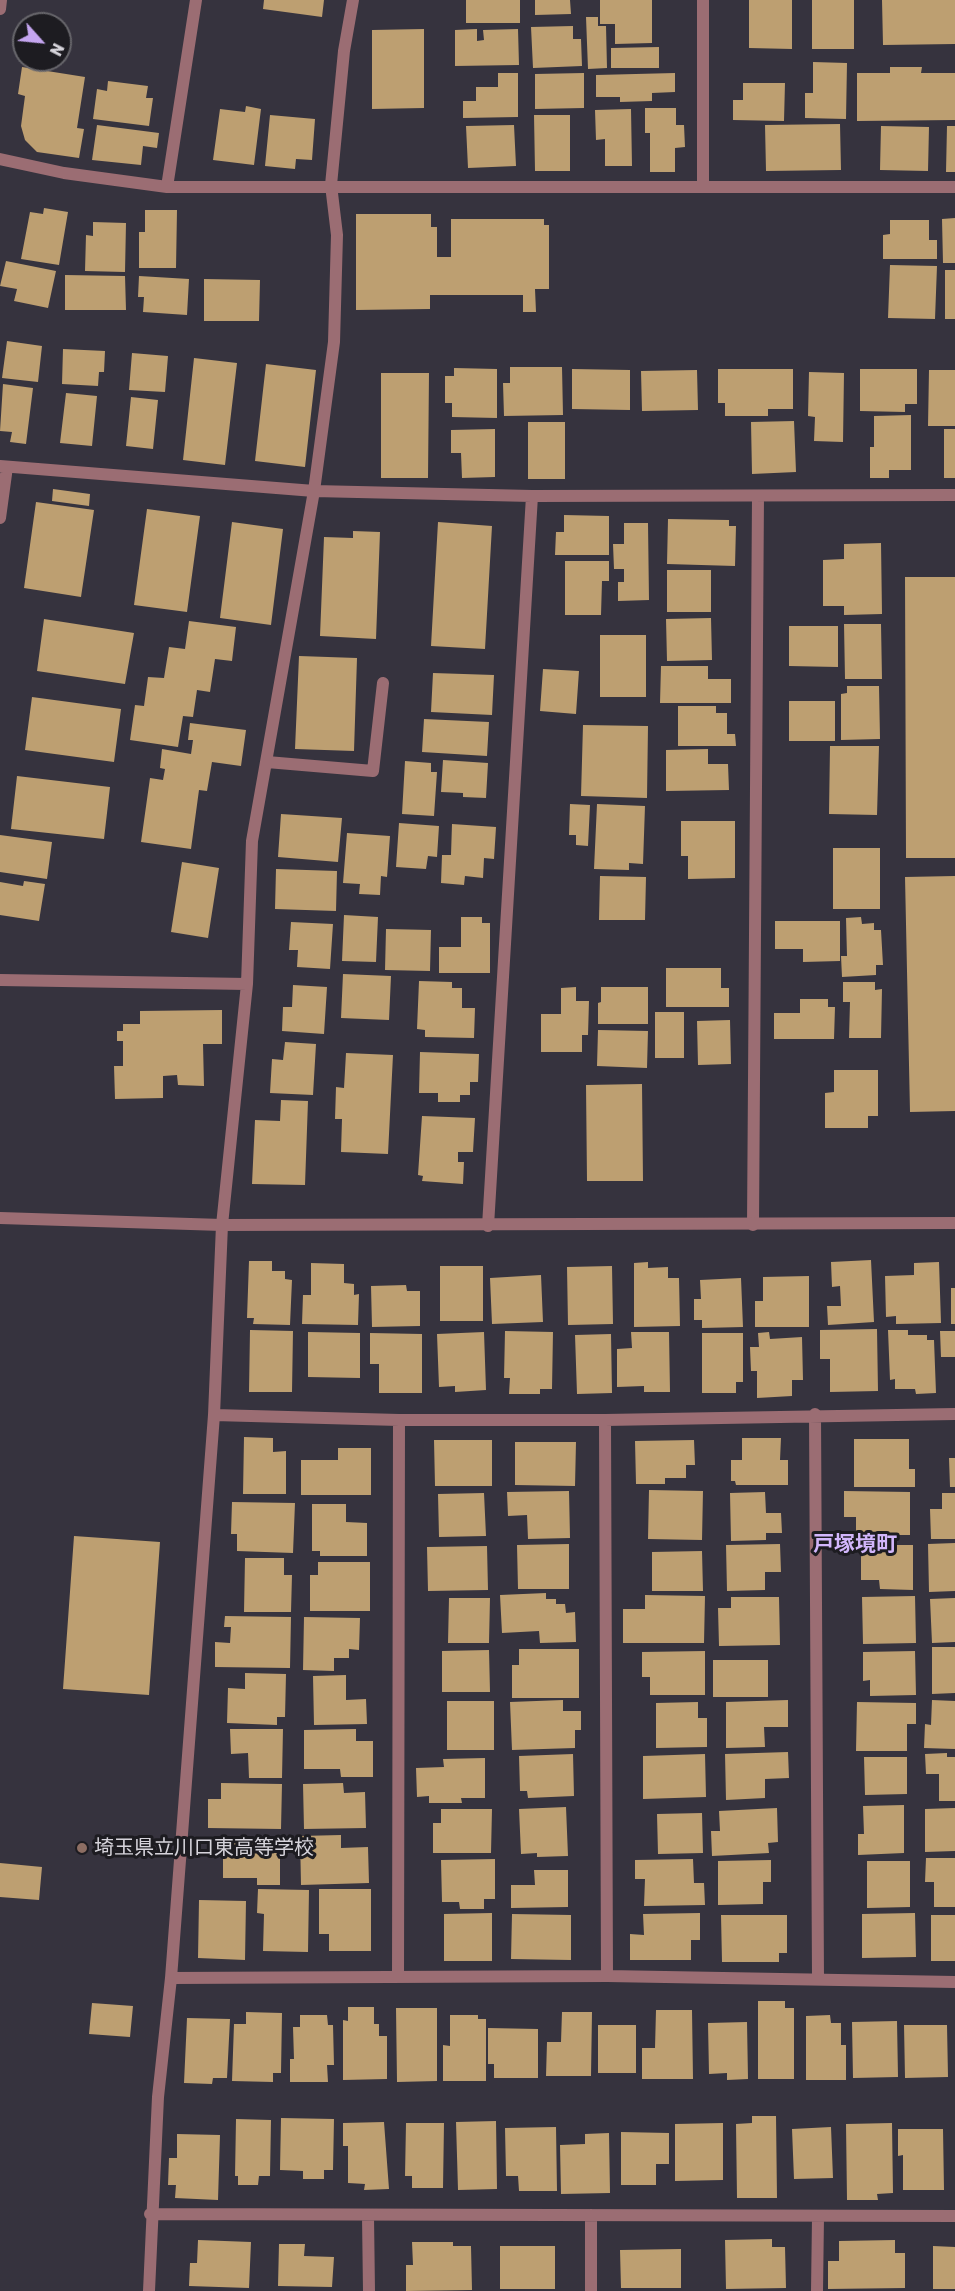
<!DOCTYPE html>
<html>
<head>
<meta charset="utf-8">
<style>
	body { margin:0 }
	#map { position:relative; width:955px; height:2291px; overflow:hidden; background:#36333e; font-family:Rubik,sans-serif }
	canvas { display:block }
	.north { position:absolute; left:12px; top:12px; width:60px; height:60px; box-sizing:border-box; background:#1d1c21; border:2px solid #67666b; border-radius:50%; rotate:117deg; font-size:16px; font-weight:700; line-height:24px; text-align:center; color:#d6d4db }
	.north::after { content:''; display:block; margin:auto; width:21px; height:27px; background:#c5a6f0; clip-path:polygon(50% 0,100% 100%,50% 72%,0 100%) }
</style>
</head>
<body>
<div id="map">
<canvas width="955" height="2291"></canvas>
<div class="north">N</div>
</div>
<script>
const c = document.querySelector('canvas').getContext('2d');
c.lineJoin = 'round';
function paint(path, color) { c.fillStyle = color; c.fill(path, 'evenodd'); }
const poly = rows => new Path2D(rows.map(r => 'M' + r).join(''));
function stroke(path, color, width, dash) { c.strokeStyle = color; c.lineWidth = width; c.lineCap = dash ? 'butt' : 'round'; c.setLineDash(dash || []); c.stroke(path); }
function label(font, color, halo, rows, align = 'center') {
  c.font = font + ' Rubik,"Noto Sans JP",sans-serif'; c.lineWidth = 6; c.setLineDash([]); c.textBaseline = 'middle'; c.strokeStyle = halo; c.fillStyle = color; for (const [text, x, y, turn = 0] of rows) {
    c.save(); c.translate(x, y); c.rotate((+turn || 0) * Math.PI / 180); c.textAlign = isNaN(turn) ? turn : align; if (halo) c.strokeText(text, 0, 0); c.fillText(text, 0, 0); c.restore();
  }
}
paint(poly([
	[264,0,324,0,322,17,263,9],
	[466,0,520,0,520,23,466,23],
	[535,0,570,0,571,14,535,15],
	[600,0,652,0,652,43,615,44,615,24,600,24],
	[749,0,792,0,792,49,749,48],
	[812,0,854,0,854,49,812,49],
	[882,0,955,0,955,44,883,45],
	[586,17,598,17,598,26,606,26,607,68,588,69],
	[573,26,573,39,581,39,582,66,533,68,531,27],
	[424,29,424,108,372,109,372,30],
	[477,29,477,41,484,40,483,30,518,29,519,65,455,66,455,30],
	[659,47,659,68,611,68,611,48],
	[813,62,847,63,846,119,805,118,805,93,813,93],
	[22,67,85,77,77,128,84,129,79,158,37,152,25,140,21,126,25,96,18,94],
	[890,67,922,67,921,73,955,73,955,120,857,121,857,73,890,73],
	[498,73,518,73,518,117,463,118,463,101,476,101,476,87,498,87],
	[584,73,584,108,535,109,535,74],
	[675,73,675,92,652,93,652,101,620,102,620,97,596,97,596,75],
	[108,81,148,86,146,98,153,98,149,126,93,119,97,89,107,91],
	[743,83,785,83,784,121,733,120,733,100,743,100],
	[246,106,261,109,254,165,213,160,220,109,245,112],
	[645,108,676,108,676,125,684,125,685,147,675,148,675,172,650,172,650,133,645,133],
	[631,109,632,166,605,166,605,139,596,140,595,110],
	[270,115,315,119,312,160,296,159,295,169,265,166],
	[534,115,570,115,570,171,535,171],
	[840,124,841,170,766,171,765,125],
	[97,125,159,133,157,148,143,146,141,165,92,160],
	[514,125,516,166,468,168,466,126],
	[881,126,929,127,928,171,880,170],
	[947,126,955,126,955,172,946,172],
	[44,208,68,212,59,265,21,259,30,212,43,214],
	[145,210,177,210,176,268,139,268,139,232,145,232],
	[356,214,431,214,431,227,437,227,437,257,451,257,451,219,544,219,544,225,549,225,549,289,535,289,536,312,523,312,523,295,430,295,430,309,356,310],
	[955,218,955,263,943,263,942,219],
	[890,220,929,220,929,240,937,240,937,259,883,259,883,235,890,234],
	[93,222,126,223,125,272,85,271,86,235,93,236],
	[6,261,56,271,48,308,14,301,17,289,0,286],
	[890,265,937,266,935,319,888,318],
	[945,270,955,270,955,319,945,319],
	[65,275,125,276,126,310,65,310],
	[139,276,189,279,187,315,143,312,144,297,138,297],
	[204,279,260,280,259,321,204,321],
	[7,341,42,346,38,382,2,378],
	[63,349,105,351,104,372,99,372,98,386,62,384],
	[132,353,168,356,165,392,129,390],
	[194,358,237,363,225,465,183,460],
	[266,364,316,370,305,467,255,461],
	[510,367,562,367,563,415,504,416,503,383,510,383],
	[454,368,497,369,497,418,452,417,452,403,445,403,445,376,454,376],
	[572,369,630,370,630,410,572,409],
	[718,369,793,369,793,409,768,409,768,416,725,416,725,403,718,403],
	[860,369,917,369,917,404,905,404,905,412,860,411],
	[697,370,698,410,642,411,641,371],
	[929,370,955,370,955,426,928,426],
	[809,372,844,373,843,442,814,441,815,417,808,416],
	[381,373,429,373,428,478,381,478],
	[3,384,33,388,26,444,10,442,12,432,0,431],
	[66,393,97,396,92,446,60,443],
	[131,397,158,400,153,449,126,446],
	[911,415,911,470,889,470,889,478,870,478,870,447,874,447,874,416],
	[794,421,796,472,752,474,751,422],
	[528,422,565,422,565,479,528,479],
	[495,429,495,477,462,478,461,453,451,453,451,430],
	[944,429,955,429,955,478,944,478],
	[53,489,90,494,89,506,52,501],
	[36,502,94,510,81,597,24,588],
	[147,509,200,516,187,612,134,605],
	[564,515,609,516,609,555,555,555,556,532,564,532],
	[668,519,729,520,729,526,736,526,735,566,667,564],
	[232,522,283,529,271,625,220,618],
	[438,522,492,526,485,649,431,646],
	[624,523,648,523,649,600,618,601,618,582,624,582,624,569,614,569,613,544,624,544],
	[353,531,380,532,376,639,320,636,324,537,353,538],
	[881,543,882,614,844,615,844,606,823,606,823,560,844,559,844,544],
	[565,561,609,561,609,581,602,581,601,615,565,615],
	[667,570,711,570,711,612,667,612],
	[905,577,955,577,955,858,906,858],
	[711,618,712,660,667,661,666,619],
	[44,619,134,633,125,684,37,671],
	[189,621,236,627,232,661,215,659,210,692,197,690,193,717,183,716,178,747,130,740,135,705,144,706,148,677,164,678,169,647,185,649],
	[844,624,881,624,882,679,845,679],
	[789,626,838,626,838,667,789,666],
	[600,635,646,635,646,697,600,697],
	[299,656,357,658,354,751,295,749],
	[661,666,708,666,708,679,731,679,731,703,660,703],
	[543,669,579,671,576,714,540,711],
	[433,673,494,675,492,715,431,712],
	[847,686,879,686,880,739,841,740,841,694,847,693],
	[32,697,121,709,114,762,25,750],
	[789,701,835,701,835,741,789,741],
	[678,706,716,706,716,713,727,713,727,734,735,734,736,746,678,746],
	[424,719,489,722,487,756,422,752],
	[190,723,246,730,241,766,212,762,207,791,199,790,191,849,141,842,150,778,163,780,165,769,160,768,162,749,191,754,193,740,188,740],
	[583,725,648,726,647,798,581,796],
	[830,746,879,746,877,815,829,814],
	[708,749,708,764,728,764,729,790,666,791,666,750],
	[443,760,488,763,486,798,463,797,463,793,441,792],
	[405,761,431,763,431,772,437,772,434,816,402,814],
	[17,776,110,787,104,839,11,829],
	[570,804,590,805,588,846,576,845,576,835,569,835],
	[597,804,645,806,643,864,629,863,629,870,594,869],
	[281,814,342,818,338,862,278,857],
	[681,821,735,821,735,878,688,879,688,856,681,856],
	[399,823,439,826,437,857,428,856,426,869,396,867],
	[452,824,496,827,494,859,484,858,483,878,465,876,464,885,441,883,442,855,451,855],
	[347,833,390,836,387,877,381,876,380,895,359,894,360,884,343,883],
	[0,835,52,842,47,879,0,872],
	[833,848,880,848,880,909,833,909],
	[182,862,219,868,208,938,171,932],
	[276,869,337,871,336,911,275,909],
	[600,876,646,877,645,920,599,920],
	[955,876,955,1111,910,1112,905,877],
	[24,881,45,884,39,921,0,915,0,882,23,886],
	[344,915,378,917,376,962,342,961],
	[461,917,482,917,482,923,490,923,490,973,439,973,439,947,461,947],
	[861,917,862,924,874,923,874,930,881,930,883,965,876,965,876,975,842,977,841,956,847,956,846,918],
	[775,921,840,921,840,961,803,962,803,949,775,949],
	[291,922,333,924,330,969,297,967,298,950,289,950],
	[386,929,431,930,430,971,385,970],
	[666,968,721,968,721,988,729,988,729,1007,666,1007],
	[343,974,391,976,389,1020,341,1018],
	[419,981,452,982,452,988,462,988,462,1008,475,1008,474,1038,425,1037,425,1030,417,1029],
	[843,982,875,982,875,990,882,989,881,1038,849,1038,850,1002,843,1002],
	[293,985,327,987,324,1034,282,1031,283,1007,292,1007],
	[576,987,576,1001,589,1001,588,1035,582,1035,582,1052,541,1052,541,1014,561,1014,561,988],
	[601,987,648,987,648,1024,598,1024,598,1003,601,1002],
	[800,999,828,999,828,1007,835,1007,834,1039,774,1039,774,1013,800,1013],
	[222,1010,222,1044,203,1044,204,1086,178,1085,177,1075,163,1076,163,1098,115,1099,114,1066,123,1066,123,1041,117,1041,117,1031,123,1031,123,1024,140,1024,140,1011],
	[655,1012,684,1012,684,1058,655,1058],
	[730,1020,731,1064,698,1065,697,1021],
	[598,1030,648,1031,647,1068,597,1066],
	[285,1042,316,1044,313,1095,270,1093,272,1059,283,1060],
	[420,1052,479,1054,478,1082,470,1082,470,1095,460,1095,460,1102,438,1102,438,1093,419,1093],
	[346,1053,393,1055,388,1154,341,1152,342,1119,335,1119,336,1087,344,1088],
	[834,1070,878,1070,878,1116,868,1116,868,1128,825,1128,825,1093,834,1092],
	[642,1084,643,1181,587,1181,586,1085],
	[281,1100,308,1101,305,1185,252,1184,255,1120,280,1121],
	[422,1116,475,1118,473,1152,458,1152,458,1162,464,1162,463,1184,422,1181,423,1176,418,1175],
	[871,1260,874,1322,828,1325,827,1306,841,1306,840,1286,832,1287,831,1262],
	[249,1261,272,1261,272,1271,285,1271,285,1279,292,1280,290,1325,253,1324,254,1318,247,1318],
	[648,1262,648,1268,668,1267,668,1278,679,1278,680,1326,634,1327,634,1263],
	[939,1262,941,1323,896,1324,896,1316,886,1317,885,1276,914,1275,914,1263],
	[311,1263,344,1264,344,1283,354,1284,354,1295,359,1294,358,1325,302,1324,303,1295,311,1295],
	[440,1266,483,1266,483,1321,440,1321],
	[612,1266,613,1324,568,1325,567,1267],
	[541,1275,543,1322,492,1324,490,1278],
	[809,1276,809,1327,755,1327,755,1301,763,1301,763,1277],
	[741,1278,743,1327,702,1328,702,1320,694,1320,694,1299,701,1299,700,1280],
	[406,1285,407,1291,420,1291,420,1326,372,1327,371,1286],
	[951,1288,955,1288,955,1324,951,1324],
	[877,1329,878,1391,830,1392,830,1359,820,1359,820,1330],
	[250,1330,293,1331,292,1392,249,1392],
	[888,1330,908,1330,908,1335,927,1335,927,1340,934,1340,936,1393,916,1394,915,1389,895,1389,895,1379,890,1380],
	[505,1331,553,1332,552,1389,540,1389,540,1394,509,1394,510,1378,504,1378],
	[940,1331,955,1331,955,1357,941,1357],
	[308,1332,360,1333,360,1378,308,1377],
	[484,1332,486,1390,455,1392,455,1386,439,1387,437,1334],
	[631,1332,669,1332,670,1392,644,1392,644,1386,617,1387,617,1349,632,1348],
	[769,1332,770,1339,802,1337,803,1380,792,1380,792,1396,757,1398,757,1371,751,1371,750,1347,759,1347,758,1333],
	[370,1333,422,1334,422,1393,379,1393,379,1364,370,1364],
	[702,1333,743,1333,743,1382,736,1382,736,1393,702,1393],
	[611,1334,612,1393,577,1394,575,1335],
	[244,1437,273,1438,273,1452,286,1451,286,1494,243,1494],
	[742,1438,781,1438,780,1460,788,1460,788,1485,736,1485,735,1481,731,1481,731,1460,742,1460],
	[854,1439,909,1439,909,1469,915,1469,915,1487,854,1487],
	[434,1440,492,1440,492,1486,435,1486],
	[694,1440,695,1465,686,1465,686,1478,665,1478,665,1484,636,1484,635,1441],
	[515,1442,576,1442,575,1486,515,1485],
	[338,1448,371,1448,371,1495,301,1495,301,1460,338,1460],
	[949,1458,955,1458,955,1487,950,1487],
	[649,1490,703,1491,702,1540,648,1539],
	[569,1491,570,1538,528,1539,527,1515,508,1516,507,1492],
	[844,1491,910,1492,910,1535,856,1535,856,1517,844,1517],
	[765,1492,766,1513,781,1513,782,1533,766,1533,766,1540,731,1541,730,1493],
	[484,1493,486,1536,439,1537,438,1494],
	[942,1493,955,1493,955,1539,931,1539,930,1509,942,1509],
	[232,1502,295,1503,293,1553,237,1551,237,1534,231,1534],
	[312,1504,346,1504,346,1522,367,1523,367,1556,320,1556,320,1551,312,1551],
	[74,1536,160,1542,149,1695,63,1689],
	[955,1543,955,1591,929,1592,928,1544],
	[569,1544,569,1589,518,1589,517,1545],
	[780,1544,781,1572,765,1572,765,1590,727,1591,726,1545],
	[861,1545,913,1545,913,1590,880,1589,879,1580,861,1580],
	[487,1546,488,1590,428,1591,427,1547],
	[702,1551,703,1591,652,1591,652,1552],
	[245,1558,284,1558,284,1575,292,1575,291,1612,244,1612],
	[318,1562,370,1562,370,1611,310,1611,310,1575,318,1575],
	[546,1593,546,1599,556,1599,556,1604,565,1604,566,1613,575,1612,576,1642,540,1643,539,1631,502,1633,500,1595],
	[645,1595,705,1596,704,1643,623,1643,623,1609,645,1609],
	[915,1596,916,1643,863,1644,862,1597],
	[731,1597,779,1597,780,1645,719,1646,718,1608,731,1608],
	[449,1598,490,1598,489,1643,448,1643],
	[955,1598,955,1642,932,1643,930,1599],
	[225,1616,291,1617,290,1668,215,1667,215,1642,230,1643,231,1627,224,1627],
	[304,1617,360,1618,359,1650,349,1649,349,1658,334,1658,334,1671,303,1670],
	[932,1647,955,1647,955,1693,932,1694],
	[519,1649,579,1649,579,1698,512,1698,512,1665,519,1665],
	[489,1650,490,1692,442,1692,442,1651],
	[705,1651,705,1695,650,1695,650,1677,642,1677,642,1652],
	[915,1651,916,1695,870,1696,870,1680,863,1681,863,1652],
	[713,1660,768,1660,768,1697,713,1697],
	[245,1673,286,1674,285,1717,277,1717,277,1725,227,1723,228,1688,245,1689],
	[346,1675,346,1700,366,1699,367,1724,314,1725,313,1676],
	[563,1700,563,1711,581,1711,581,1730,575,1730,575,1748,512,1750,510,1702],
	[788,1700,788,1727,764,1727,765,1747,726,1748,726,1702],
	[932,1700,955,1701,955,1749,924,1748,925,1724,931,1725],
	[447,1701,494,1701,494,1750,447,1750],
	[698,1702,698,1718,707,1718,707,1747,656,1748,656,1703],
	[857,1702,916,1703,916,1724,907,1724,907,1751,856,1751],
	[230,1729,283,1729,282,1778,249,1778,248,1753,231,1754],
	[356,1729,356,1741,373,1741,373,1777,341,1777,340,1769,304,1769,304,1730],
	[788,1752,789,1778,765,1779,765,1798,726,1800,725,1754],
	[947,1753,947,1757,955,1757,955,1801,939,1801,939,1774,926,1774,925,1754],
	[573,1754,574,1796,528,1798,527,1791,520,1791,519,1756],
	[705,1754,706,1797,643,1799,643,1756],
	[864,1757,907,1757,907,1794,865,1795],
	[485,1758,485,1798,461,1798,462,1803,429,1803,429,1796,417,1797,416,1768,444,1767,443,1759],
	[221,1783,282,1784,281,1829,208,1828,208,1799,221,1799],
	[343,1783,344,1793,365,1792,366,1828,304,1829,303,1784],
	[904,1805,904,1853,858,1855,858,1834,864,1834,863,1806],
	[566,1807,568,1856,537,1857,537,1853,521,1854,519,1809],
	[777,1808,778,1842,768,1843,769,1853,712,1856,711,1831,720,1831,719,1811],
	[955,1808,955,1851,925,1852,925,1809],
	[441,1809,492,1809,491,1853,433,1853,433,1823,441,1823],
	[702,1813,703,1853,658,1854,657,1814],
	[341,1835,341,1848,368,1847,369,1883,301,1885,300,1836],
	[223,1838,280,1838,280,1885,257,1885,257,1878,223,1878],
	[926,1858,955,1858,955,1907,934,1907,934,1882,925,1882],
	[495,1859,495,1899,484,1899,484,1909,460,1909,459,1902,442,1902,441,1860],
	[693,1859,694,1883,704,1883,705,1905,644,1906,645,1879,635,1879,635,1860],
	[771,1860,771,1882,763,1882,763,1904,718,1905,718,1861],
	[867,1861,910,1861,910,1907,867,1908],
	[0,1863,42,1867,39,1900,0,1897],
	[534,1870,568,1870,568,1907,511,1908,511,1885,535,1885],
	[258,1889,309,1890,308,1952,263,1951,264,1914,257,1913],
	[319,1889,371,1889,371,1951,329,1951,329,1934,319,1934],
	[199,1900,246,1901,245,1960,198,1958],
	[492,1913,492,1961,444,1961,444,1914],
	[700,1913,700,1940,691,1940,691,1960,630,1960,630,1934,644,1935,643,1914],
	[915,1913,916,1957,862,1958,862,1914],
	[512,1914,571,1915,571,1960,511,1959],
	[721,1915,787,1915,787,1953,779,1953,779,1962,722,1962],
	[931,1915,955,1915,955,1961,931,1961],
	[758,2001,785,2001,785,2008,794,2008,794,2079,758,2079],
	[92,2003,133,2006,130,2037,89,2034],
	[348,2007,374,2007,374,2024,379,2024,379,2036,387,2036,387,2079,343,2080,343,2020,348,2021],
	[396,2008,437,2008,437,2081,397,2082],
	[656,2010,692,2010,693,2079,642,2079,642,2048,655,2048],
	[246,2012,282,2013,281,2073,273,2073,273,2082,232,2081,234,2024,246,2024],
	[562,2012,592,2012,591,2076,546,2076,547,2042,561,2042],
	[300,2015,327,2015,328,2025,333,2025,334,2065,327,2065,328,2082,290,2082,290,2059,294,2059,293,2027,300,2027],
	[450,2015,478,2015,478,2019,486,2019,486,2081,443,2081,443,2045,450,2046],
	[830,2015,831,2023,841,2023,841,2045,846,2045,846,2080,806,2080,806,2016],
	[187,2018,230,2019,227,2078,213,2078,212,2084,184,2083],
	[897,2021,898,2077,853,2078,852,2022],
	[747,2022,748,2079,727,2080,727,2073,709,2074,708,2023],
	[598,2025,636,2025,636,2073,598,2073],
	[904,2025,947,2025,948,2077,905,2078],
	[488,2028,538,2029,538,2078,494,2078,494,2064,488,2064],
	[752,2116,776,2116,777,2198,737,2198,736,2124,752,2123],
	[281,2118,334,2119,333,2170,324,2170,324,2179,303,2179,303,2171,280,2170],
	[236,2119,271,2120,270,2176,259,2176,258,2185,238,2185,238,2176,235,2176],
	[496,2121,497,2189,458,2190,456,2122],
	[384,2122,389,2189,364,2190,365,2184,348,2183,348,2146,343,2146,343,2123],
	[406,2123,444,2123,443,2188,412,2188,412,2176,405,2176],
	[723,2123,723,2180,675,2181,675,2124],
	[892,2123,893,2193,877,2194,878,2200,847,2200,846,2124],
	[556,2127,557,2191,519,2191,518,2176,506,2176,505,2128],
	[831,2127,833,2178,794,2179,792,2129],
	[898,2129,943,2129,944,2190,903,2190,903,2155,898,2156],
	[621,2132,669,2133,669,2164,656,2164,656,2185,621,2185],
	[609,2133,610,2193,561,2194,560,2145,585,2144,585,2134],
	[177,2134,220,2135,218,2200,175,2198,176,2185,168,2185,169,2158,177,2158],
	[772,2239,772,2247,785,2247,786,2288,726,2289,725,2240],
	[198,2240,251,2242,249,2288,189,2286,190,2263,197,2263],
	[895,2240,895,2253,905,2253,905,2288,828,2289,828,2261,839,2261,839,2241],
	[412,2242,453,2242,453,2246,471,2246,472,2290,406,2291,406,2265,413,2265],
	[279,2244,305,2244,304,2256,334,2257,332,2287,278,2286],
	[500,2246,555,2246,555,2289,500,2289],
	[933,2246,955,2247,955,2289,933,2289],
	[681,2249,681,2288,621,2288,620,2250]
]), '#bd9f71');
stroke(poly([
	[0,9,1,0],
	[0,159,64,173,167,187,955,187],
	[703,185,703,0],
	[167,187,196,0],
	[0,466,314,491,532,496,955,495],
	[0,518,7,467],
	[267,762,373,771,383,683],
	[0,980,247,984],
	[753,1225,758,496],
	[488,1226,532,496],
	[815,1414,818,1978],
	[214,1415,399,1420,605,1420,955,1414],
	[605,1420,607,1976],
	[398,1976,399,1420],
	[171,1978,607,1976,955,1982],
	[150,2214,955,2216],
	[368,2216,369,2291],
	[149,2291,158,2097,171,1978,214,1415,222,1225,247,984,252,841,314,491,334,342,337,235,331,185,344,51,353,0],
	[591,2291,591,2215],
	[817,2291,818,2217]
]), '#9b6d73', 12);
stroke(poly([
	[0,1218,222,1225,955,1223]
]), '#9b6d73', 12);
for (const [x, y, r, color] of [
	[82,1848,6,"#8d6e63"]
]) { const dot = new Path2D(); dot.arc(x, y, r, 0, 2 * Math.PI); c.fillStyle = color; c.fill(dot); stroke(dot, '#1d1c21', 2); }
label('20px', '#d6d4db', '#1d1c21', [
	["埼玉県立川口東高等学校",94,1848]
], 'left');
label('bold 21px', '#d2b6fb', '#1d1c21', [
	["戸塚境町",855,1545]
]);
</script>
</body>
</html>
